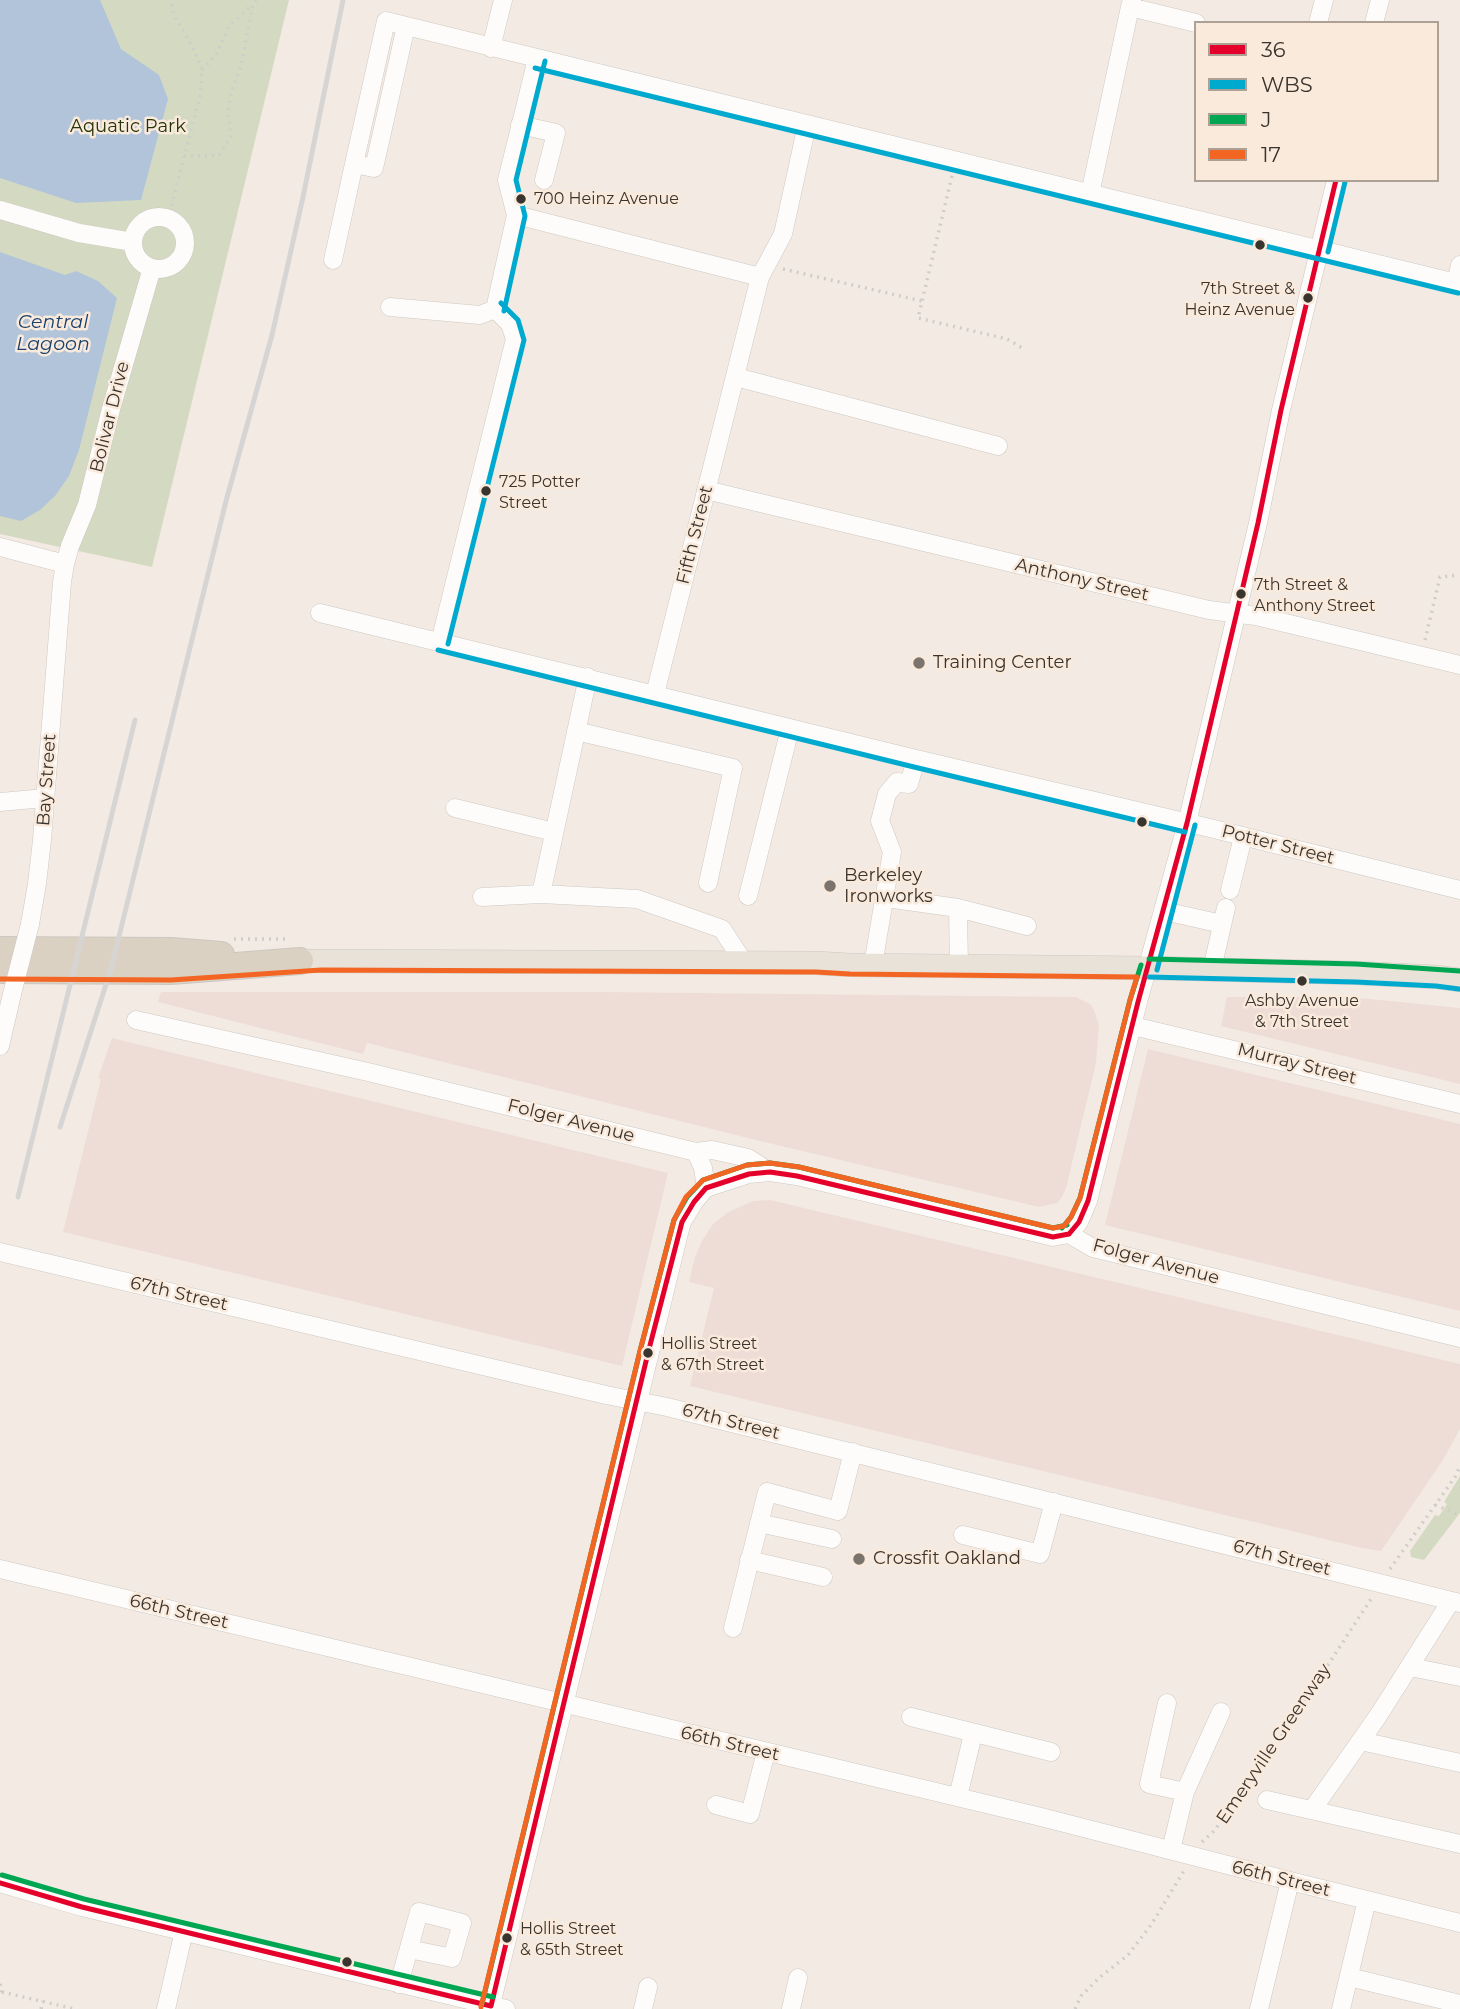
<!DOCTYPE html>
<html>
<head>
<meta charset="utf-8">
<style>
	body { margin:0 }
	#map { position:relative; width:1460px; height:2009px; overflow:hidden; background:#f3ebe3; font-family:Montserrat,sans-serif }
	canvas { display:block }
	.legend { position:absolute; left:1194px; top:21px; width:245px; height:161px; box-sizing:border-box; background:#faeadc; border:2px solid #ada196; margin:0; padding:9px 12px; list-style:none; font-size:21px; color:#3a342e }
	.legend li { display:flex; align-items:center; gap:14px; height:35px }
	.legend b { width:35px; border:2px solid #ada196 }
</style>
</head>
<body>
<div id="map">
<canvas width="1460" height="2009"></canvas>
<ul class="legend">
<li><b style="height:9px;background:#e4002b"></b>36</li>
<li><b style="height:9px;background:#00a9ce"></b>WBS</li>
<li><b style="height:9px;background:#00a651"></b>J</li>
<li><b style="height:9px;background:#f26522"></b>17</li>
</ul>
</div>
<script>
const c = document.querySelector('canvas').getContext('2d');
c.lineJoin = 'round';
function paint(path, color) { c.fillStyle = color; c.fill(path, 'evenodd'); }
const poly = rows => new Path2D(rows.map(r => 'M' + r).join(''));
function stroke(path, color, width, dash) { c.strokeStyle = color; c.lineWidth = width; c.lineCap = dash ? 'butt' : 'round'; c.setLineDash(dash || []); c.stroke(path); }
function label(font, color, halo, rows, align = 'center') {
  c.font = font + ' Montserrat,sans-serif'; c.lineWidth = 5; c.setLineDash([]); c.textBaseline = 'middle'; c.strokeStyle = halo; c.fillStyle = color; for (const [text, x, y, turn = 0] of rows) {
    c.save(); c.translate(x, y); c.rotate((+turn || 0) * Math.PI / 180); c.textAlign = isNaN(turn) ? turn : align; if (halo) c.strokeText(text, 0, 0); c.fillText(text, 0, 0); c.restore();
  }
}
paint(poly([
	[161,992,601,992,1076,997,1090,1004,1094,1010,1099,1025,1098,1037,1096,1063,1066,1188,1062,1197,1057,1203,1039,1207,760,1141,367,1043,363,1054,158,1002],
	[1227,997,1350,997,1460,1008,1460,1084,1221,1026],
	[112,1038,668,1173,622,1366,63,1232,101,1079,98,1078],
	[1148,1049,1460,1124,1460,1311,1105,1225],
	[770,1200,1460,1364,1460,1429,1443,1460,1381,1551,1362,1548,690,1386,714,1288,689,1282,695,1257,702,1241,713,1224,727,1213,753,1201]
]), '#eedcd7');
paint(poly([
	[0,0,289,0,152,567,0,534],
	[1460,1476,1460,1513,1424,1560,1411,1557,1410,1551,1435,1515,1439,1516,1447,1504,1444,1502]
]), '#d4dac1');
paint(poly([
	[0,0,100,0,121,49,159,75,168,99,141,200,76,203,0,178],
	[0,252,65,275,76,271,98,281,117,298,79,450,69,476,55,496,40,510,21,521,0,516]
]), '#b2c4da');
const minor = poly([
	[1132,0,1130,7,1196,23],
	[1318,23,1324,0],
	[1374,23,1380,0],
	[491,48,503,0],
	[520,125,556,133,544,180],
	[354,164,386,21,1460,284],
	[1090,194,1130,7],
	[0,210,79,233,133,242],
	[516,215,760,277],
	'133 243a26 26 0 1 1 52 0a26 26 0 1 1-52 0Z',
	[333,260,354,164,374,168,406,26],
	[1456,283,1460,265],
	[390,307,480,315,495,309],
	[495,309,516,215,507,180,537,59],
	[736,377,998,446],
	[706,490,1209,610,1256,616,1460,665],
	[0,547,65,564],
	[320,613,916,759,1214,829,1460,890],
	[440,642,515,339,510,324,495,309],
	[655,694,760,277,783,234,807,125],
	[576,731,733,768,708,883],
	[0,802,45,798],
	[455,808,554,832],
	[1230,890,1243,837],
	[541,894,588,677],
	[748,896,790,729],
	[482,897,541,894,637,899,722,929,744,963],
	[886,898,958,908,1027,926],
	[958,908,959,966],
	[1164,911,1222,924],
	[30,924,37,884,42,840,62,582,65,564,70,546,87,505,111,409,152,268],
	[873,965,892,852,880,821,887,794,897,782,909,784,916,759],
	[1212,969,1226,908],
	[136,1020,368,1072,696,1152,712,1150,748,1158,770,1172],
	[1133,1026,1460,1104],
	[0,1046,12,994],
	[696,1152,703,1168,706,1188],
	[1069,1234,1079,1222,1088,1201,1138,1002,1187,823,1258,523,1281,410,1336,180],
	[0,1252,606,1395,667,1407,1460,1603],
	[759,1523,832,1539],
	[963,1535,1040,1554,1054,1502],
	[749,1560,823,1577],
	[0,1569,1041,1817,1290,1881,1460,1923],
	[733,1628,767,1492,838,1511,853,1452],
	[1410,1667,1460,1677],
	[1167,1703,1149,1784,1185,1792],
	[911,1717,1051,1752],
	[1361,1741,1460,1763],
	[958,1797,973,1734],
	[1267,1800,1460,1844],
	[716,1805,750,1814,766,1752],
	[1312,1810,1378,1716,1451,1601],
	[1171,1850,1185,1792,1221,1712],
	[0,1883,82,1907,506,2009],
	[1349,1977,1460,2004],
	[399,1984,419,1912,462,1923,452,1958,409,1949],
	[166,2009,184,1931],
	[490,2009,678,1237,682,1222,694,1202,706,1188,749,1174,770,1172,797,1176,1045,1235,1053,1237,1069,1234,1093,1248,1460,1338],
	[643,2009,648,1987],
	[791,2009,798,1978],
	[1259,2009,1290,1881],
	[1341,2009,1367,1900]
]);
const major = poly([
	[300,961,816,963,850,965,1149,968,1356,973,1437,977,1460,980]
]);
const highway = poly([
	[0,950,171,951,221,955],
	[0,970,171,971,300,961]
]);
stroke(minor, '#cdc7c1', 19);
stroke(major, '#ccc7c3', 24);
stroke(highway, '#ccc7c3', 28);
stroke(poly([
	[202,70,216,55,230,25,251,6],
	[184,156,219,155,231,136,228,113,231,92,241,67,253,4,256,0],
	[952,176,918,318,1007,339,1024,349],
	[168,219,200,96,202,70,193,48,173,13,171,0],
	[783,269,922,301],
	[1425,640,1440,577,1458,575],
	[234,939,286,939],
	[1435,1505,1460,1515],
	[1390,1569,1455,1477,1460,1466],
	[1202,1842,1214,1831,1273,1749,1371,1599],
	[0,1984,2,1989,0,1994],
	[2,1992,75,2009],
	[41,2009,43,2001],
	[1075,2009,1081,1996,1099,1978,1128,1955,1151,1925,1185,1869]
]), '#d0cdc9', 3.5, [2, 5]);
stroke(minor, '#fdfcfb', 18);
stroke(major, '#e9e2d9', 23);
stroke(highway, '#dad1c2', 26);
stroke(poly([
	[60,1127,111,969,226,501,272,335,303,197,343,0],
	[18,1197,135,720]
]), '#d7d5d3', 5);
const minorBridge = poly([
	[12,994,30,924]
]);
stroke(minorBridge, '#cdc7c1', 19, []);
stroke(minorBridge, '#fdfcfb', 18);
stroke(poly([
	[1069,1234,1079,1222,1088,1201,1138,1002,1187,823,1258,523,1281,410,1336,180],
	[0,1883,82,1907,491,2006],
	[491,2006,648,1353,682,1222,694,1202,706,1188,749,1174,770,1172,797,1176,1053,1237,1069,1234]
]), '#e4002b', 5);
stroke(poly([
	[535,68,1458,293],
	[1328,252,1345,182],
	[504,311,525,216,516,180,545,61],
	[448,644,524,340,518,320,501,303],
	[438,650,914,767,1185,832],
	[1157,970,1195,825],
	[1149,977,1356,982,1436,986,1459,989]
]), '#00a9ce', 5);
stroke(poly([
	[1149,959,1356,964,1460,971],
	[1062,1228,1071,1217,1080,1198,1130,1000,1141,965],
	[2,1875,84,1899,493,1997],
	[482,2004,640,1351,674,1220,687,1197,703,1180,747,1165,770,1163,799,1167,1053,1228,1067,1225]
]), '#00a651', 5);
stroke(poly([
	[0,979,171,980,321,970,816,972,850,974,1137,977,1130,1000,1080,1198,1071,1217,1064,1226,1053,1228,799,1167,770,1163,747,1165,703,1180,686,1197,674,1220,640,1351,481,2007]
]), '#f26522', 5);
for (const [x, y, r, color] of [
	[521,199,6,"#3a342e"],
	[1260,245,6,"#3a342e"],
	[1308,298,6,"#3a342e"],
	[486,491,6,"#3a342e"],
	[1241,594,6,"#3a342e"],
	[919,663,7,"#7b746d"],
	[1142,822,6,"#3a342e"],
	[830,886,7,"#7b746d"],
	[1302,981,6,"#3a342e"],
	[648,1353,6,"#3a342e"],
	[859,1559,7,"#7b746d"],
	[507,1938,6,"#3a342e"],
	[347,1962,6,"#3a342e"]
]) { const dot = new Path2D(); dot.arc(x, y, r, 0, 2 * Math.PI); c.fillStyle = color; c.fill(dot); stroke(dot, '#faeadc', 2.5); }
label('16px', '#3a342e', '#faeadc', [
	["700 Heinz Avenue",534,199],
	["7th Street &",1295,289,"right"],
	["Heinz Avenue",1295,310,"right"],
	["725 Potter",499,482],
	["Street",499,503],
	["7th Street &",1254,585],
	["Anthony Street",1254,606],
	["Ashby Avenue",1302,1001,"center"],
	["& 7th Street",1302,1022,"center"],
	["Hollis Street",661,1344],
	["& 67th Street",661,1365],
	["Hollis Street",520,1929],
	["& 65th Street",520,1950]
], 'left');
label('18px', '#243507', '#faeadc', [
	["Aquatic Park",128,127]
]);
label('18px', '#3a342e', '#faeadc', [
	["Bolivar Drive",110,417,-76],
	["Fifth Street",695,535,-76],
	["Anthony Street",1082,580,13],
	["Bay Street",47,780,-86],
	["Potter Street",1278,845,14],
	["Murray Street",1297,1064,14],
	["Folger Avenue",571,1121,14],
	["Folger Avenue",1156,1262,15],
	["67th Street",179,1294,13],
	["67th Street",731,1422,14],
	["67th Street",1282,1558,14],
	["66th Street",179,1612,13],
	["66th Street",730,1744,13],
	["Emeryville Greenway",1274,1744,-56],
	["66th Street",1281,1879,14]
]);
label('18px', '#3a342e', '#faeadc', [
	["Training Center",933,663],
	["Berkeley",844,876],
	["Ironworks",844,897],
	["Crossfit Oakland",873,1559]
], 'left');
label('italic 19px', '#19416e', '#faeadc', [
	["Central",53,322],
	["Lagoon",53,344]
]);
</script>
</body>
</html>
